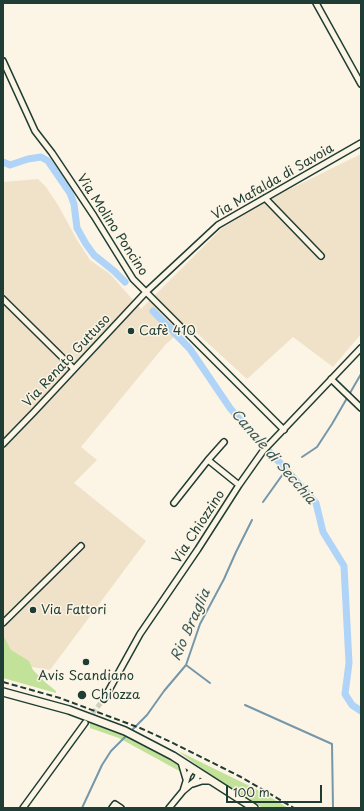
<!DOCTYPE html>
<html>
<head>
<meta charset="utf-8">
<style>
	body { margin:0 }
	#map { position:relative; width:364px; height:811px; overflow:hidden; background:#fcf5e5; font-family:"Playpen Sans",sans-serif }
	canvas { display:block }
	.frame { position:absolute; inset:0; border:4px solid #1f3d34; pointer-events:none }
	.scale { position:absolute; left:226px; top:785px; width:96px; height:18px; box-sizing:border-box; border:2px solid #1f3d34; border-top:0; padding-left:5px; font-size:12px; line-height:14px; white-space:nowrap; color:#1f3d34; -webkit-text-stroke:3px #fcf5e5; paint-order:stroke }
</style>
</head>
<body>
<div id="map">
<canvas width="364" height="811"></canvas>
<div class="frame"></div>
<div class="scale">100 m</div>
</div>
<script>
const c = document.querySelector('canvas').getContext('2d');
c.lineJoin = 'round';
function paint(path, color) { c.fillStyle = color; c.fill(path, 'evenodd'); }
const poly = rows => new Path2D(rows.map(r => 'M' + r).join(''));
function stroke(path, color, width, dash) { c.strokeStyle = color; c.lineWidth = width; c.lineCap = dash ? 'butt' : 'round'; c.setLineDash(dash || []); c.stroke(path); }
function label(font, color, halo, rows, align = 'center') {
  c.font = font + ' "Playpen Sans",sans-serif'; c.lineWidth = 3; c.setLineDash([]); c.textBaseline = 'middle'; c.strokeStyle = halo; c.fillStyle = color; for (const [text, x, y, turn = 0] of rows) {
    c.save(); c.translate(x, y); c.rotate((+turn || 0) * Math.PI / 180); c.textAlign = isNaN(turn) ? turn : align; if (halo) c.strokeText(text, 0, 0); c.fillText(text, 0, 0); c.restore();
  }
}
paint(poly([
	[361,154,361,334,333,367,293,337,247,379,188,325,166,344,81,447,97,460,74,483,146,541,50,670,3,662,3,182,38,179,46,187,58,205,77,240,90,260,110,274,141,309,222,228,282,193]
]), '#f0e1c9');
paint(poly([
	[3,630,4,637,11,650,29,661,33,670,45,682,56,691,56,693,3,678],
	[90,721,131,736,173,759,180,765,183,773,119,738,90,728],
	[178,751,262,792,288,808,263,808,217,780]
]), '#c2e199');
stroke(poly([
	[302,457,317,447,332,424,361,374],
	[263,502,283,474],
	[186,665,210,683],
	[245,705,332,744,333,808],
	[130,732,147,715,164,691,186,665,200,624,224,579,236,552,252,520],
	[82,808,102,765,111,751,127,735]
]), '#7697aa', 2);
stroke(poly([
	[3,162,10,165,28,159,41,157,48,161,70,193,74,204,77,228,86,244,94,255,114,271,125,282],
	[153,311,190,349,230,408,253,435,284,467,316,503,323,532,344,566,349,663,345,694,352,705,361,711]
]), '#b0d3f8', 7);
stroke(poly([
	[88,719,104,699]
]), '#d0d0c2', 5, [5, 2.5]);
const minor = poly([
	[316,3,361,84],
	[3,61,35,131,52,153,94,216,133,279,284,430],
	[265,198,321,256],
	[3,299,74,369],
	[331,379,361,408],
	[3,444,34,412,146,292,218,225,361,143],
	[208,460,224,442],
	[174,503,208,460,239,485],
	[3,623,81,546],
	[104,699,140,634,198,549,239,485,263,451,361,348],
	[181,762,186,779],
	[192,769,188,775,183,791,196,780,199,773],
	[193,784,202,781,210,781],
	[23,808,85,723],
	[112,808,115,804,121,808],
	[169,808,183,791]
]);
const secondary = poly([
	[3,692,69,710,125,731,173,756,254,808]
]);
stroke(minor, '#1f3d34', 8);
stroke(secondary, '#1f3d34', 10);
stroke(minor, '#fcf5e5', 5);
stroke(secondary, '#fcf5e5', 7);
stroke(poly([
	[3,682,60,698,140,728,171,742,241,777,294,808]
]), '#1f3d34', 2, [6, 3]);
for (const [x, y, r, color] of [
	[131,331,4,"#1f3d34"],
	[33,610,4,"#1f3d34"],
	[86,662,4,"#1f3d34"],
	[82,695,5,"#1f3d34"]
]) { const dot = new Path2D(); dot.arc(x, y, r, 0, 2 * Math.PI); c.fillStyle = color; c.fill(dot); stroke(dot, '#fcf5e5', 1.5); }
label('13px', '#1f3d34', '#fcf5e5', [
	["Via Mafalda di Savoia",273,182,-30],
	["Via Molino Poncino",112,225,57],
	["Via Renato Guttuso",67,361,-47],
	["Via Chiozzino",199,527,-57]
]);
label('13px', '#1f3d34', '#fcf5e5', [
	["Cafè 410",139,331],
	["Via Fattori",41,610],
	["Avis Scandiano",86,676,"center"],
	["Chiozza",91,695]
], 'left');
label('italic 14px', '#3c5b5b', '#fcf5e5', [
	["Canale di Secchia",273,457,49],
	["Rio Braglia",191,625,-66]
]);
</script>
</body>
</html>
